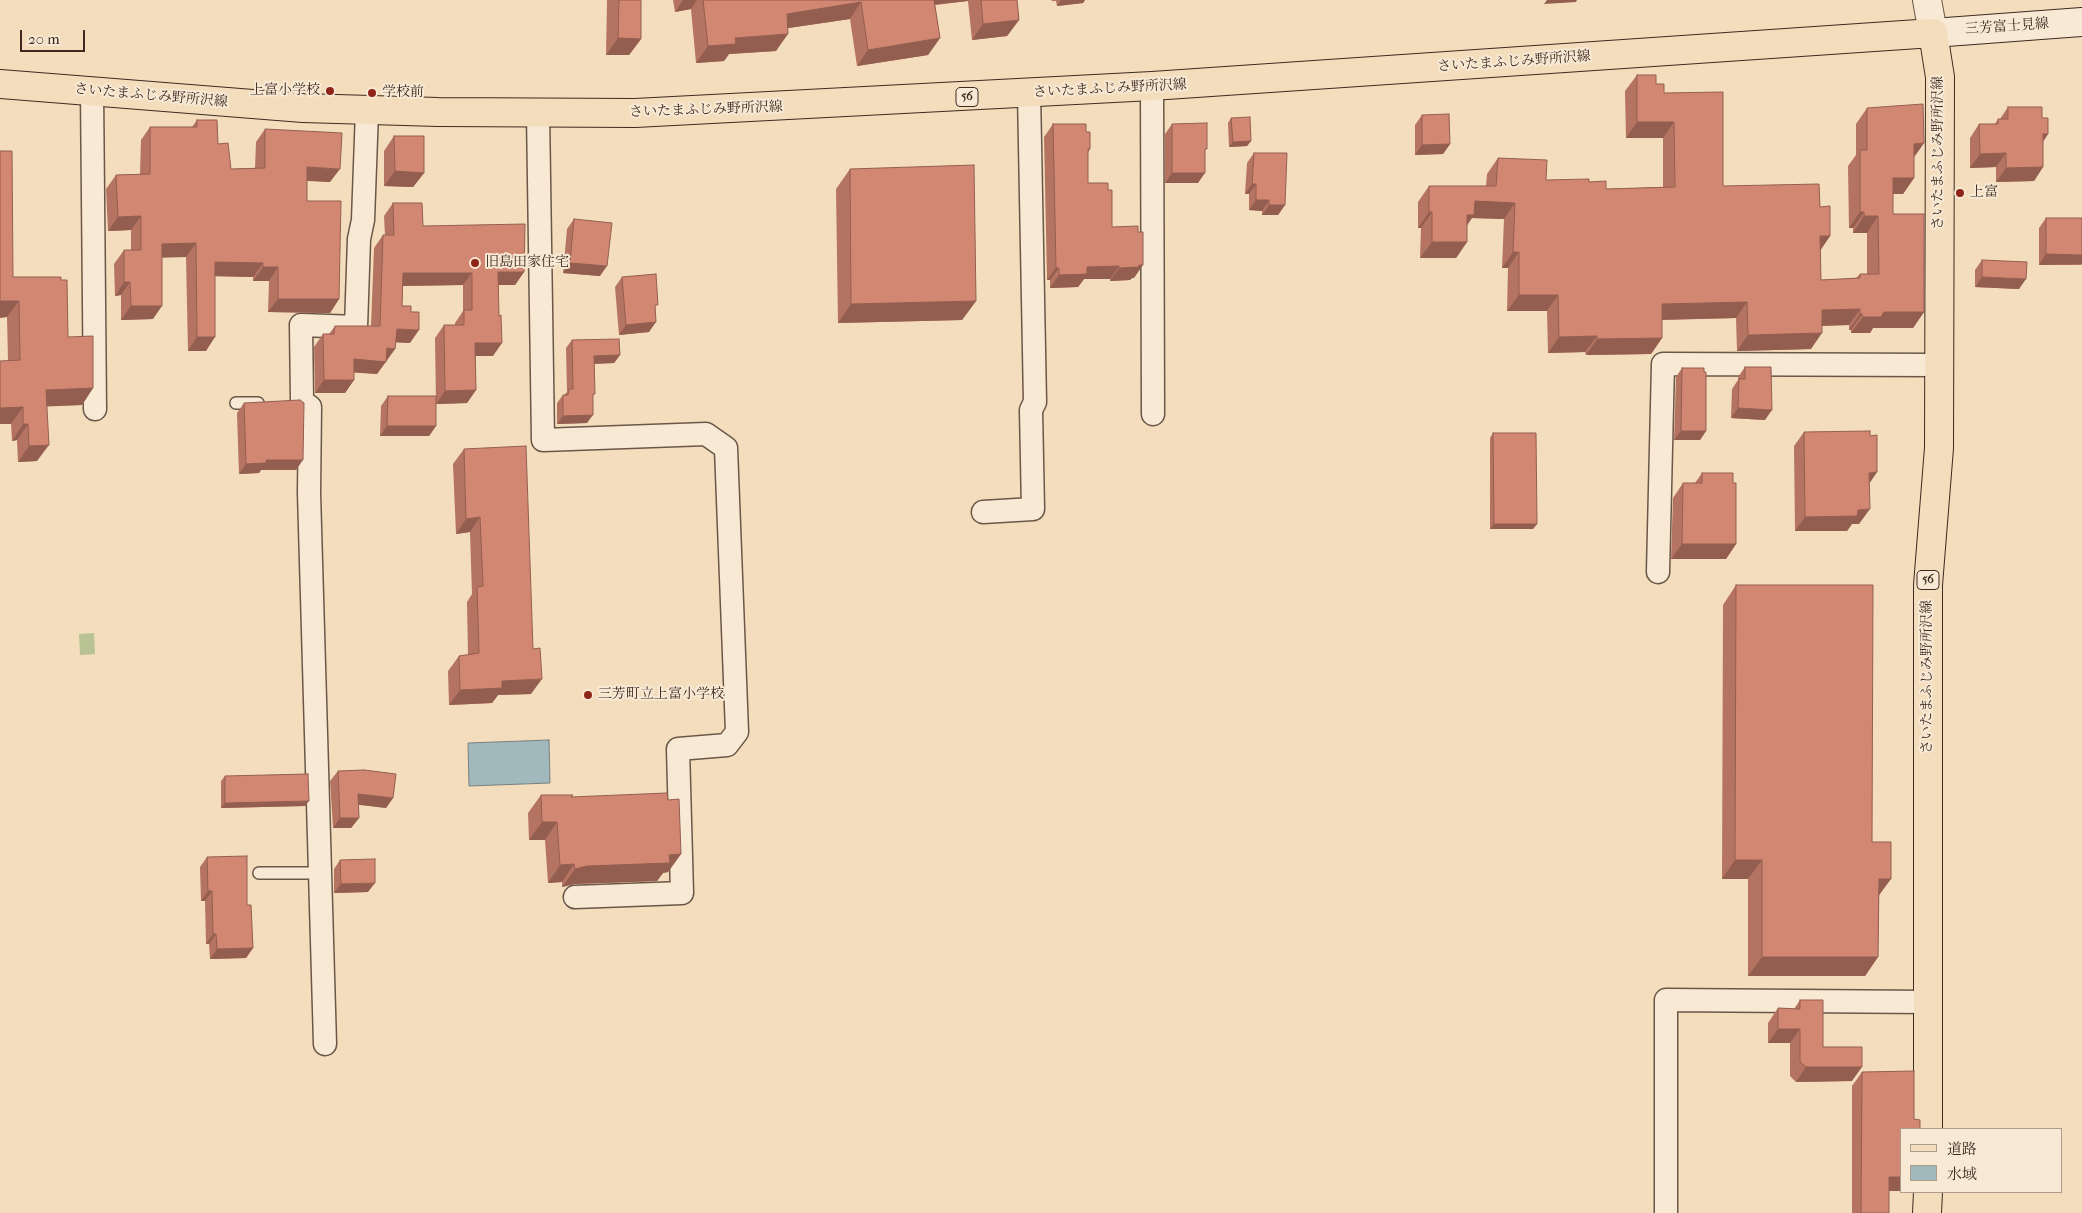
<!DOCTYPE html>
<html>
<head>
<meta charset="utf-8">
<style>
	body { margin:0 }
	#map { position:relative; width:2082px; height:1213px; overflow:hidden; background:#f3ddbd; font-family:"IM FELL French Canon","Noto Serif JP",serif }
	canvas { display:block }
	.legend { position:absolute; left:1900px; top:1128px; width:162px; height:65px; box-sizing:border-box; background:#f7e9d4; border:1px solid #ad9d8c; margin:0; padding:6px 9px; list-style:none; font-size:15px; color:#3e2a21 }
	.legend li { display:flex; align-items:center; gap:10px; height:25px }
	.legend b { width:25px; border:1px solid #ad9d8c }
	.scale { position:absolute; left:20px; top:30px; width:65px; height:22px; box-sizing:border-box; border:2px solid #3e2a21; border-top:0; padding-left:6px; font-size:15px; line-height:18px; white-space:nowrap; color:#3e2a21; -webkit-text-stroke:4px #f7e9d4; paint-order:stroke }
</style>
</head>
<body>
<div id="map">
<canvas width="2082" height="1213"></canvas>
<ul class="legend">
<li><b style="height:6px;background:#f3ddbd"></b>道路</li>
<li><b style="height:14px;background:#a1b9bc"></b>水域</li>
</ul>
<div class="scale">20 m</div>
</div>
<script>
const c = document.querySelector('canvas').getContext('2d');
c.lineJoin = 'round';
function paint(path, color) { c.fillStyle = color; c.fill(path, 'evenodd'); }
const poly = rows => new Path2D(rows.map(r => 'M' + r).join(''));
function stroke(path, color, width, dash) { c.strokeStyle = color; c.lineWidth = width; c.lineCap = dash ? 'butt' : 'round'; c.setLineDash(dash || []); c.stroke(path); }
function label(font, color, halo, rows, align = 'center') {
  c.font = font + ' "IM FELL French Canon","Noto Serif JP",serif'; c.lineWidth = 4; c.setLineDash([]); c.textBaseline = 'middle'; c.strokeStyle = halo; c.fillStyle = color; for (const [text, x, y, turn = 0] of rows) {
    c.save(); c.translate(x, y); c.rotate((+turn || 0) * Math.PI / 180); c.textAlign = isNaN(turn) ? turn : align; if (halo) c.strokeText(text, 0, 0); c.fillText(text, 0, 0); c.restore();
  }
}
paint(poly([
	[94,633,95,654,80,655,79,634]
]), '#b8c293');
const water = poly([
	[549,740,550,783,469,786,468,743,549,740]
]);
paint(water, '#a1b9bc');
stroke(water, '#79807e', 1);
const service = poly([
	[236,403,258,403],
	[259,873,321,873]
]);
const minor = poly([
	[1152,86,1153,414],
	[92,92,95,409],
	[538,113,543,440,706,434,726,448,737,732,727,745,678,749,682,893,575,897],
	[983,512,1033,509,1031,410,1035,402,1029,93],
	[1658,572,1663,364,1939,365],
	[325,1044,309,493,310,407,302,401,301,325,356,327,359,239,363,220,367,111],
	[1666,1213,1666,1000,1928,1002]
]);
const tertiary = poly([
	[1927,0,1933,33]
]);
const secondary = poly([
	[1933,33,2082,22]
]);
const primary = poly([
	[0,84,303,108,438,112,635,113,1152,86,1933,33,1940,77,1939,448,1928,585,1928,1129],
	[1927,1213,1928,1192]
]);
stroke(service, '#6b5748', 14);
stroke(minor, '#6b5748', 25);
stroke(tertiary, '#6b5748', 30);
stroke(secondary, '#3e2a21', 30);
stroke(primary, '#3e2a21', 30);
stroke(service, '#f7e9d4', 11);
stroke(minor, '#f7e9d4', 22);
stroke(tertiary, '#f7e9d4', 28);
stroke(secondary, '#f7e9d4', 28);
stroke(primary, '#f3ddbd', 28);
paint(poly([
	[607,0,641,0,641,39,629,55,606,55],
	[673,0,1017,0,1019,20,1007,36,972,40,968,1,935,5,940,38,928,55,857,66,850,19,788,28,776,51,729,54,724,61,696,63,691,9,675,12],
	[1051,0,1085,0,1083,3,1057,6,1056,1,1052,1],
	[1637,75,1656,84,1664,93,1723,186,1820,207,1830,236,1820,251,1821,280,1856,278,1860,274,1867,274,1867,233,1853,233,1853,228,1849,228,1848,166,1856,155,1856,124,1867,108,1924,143,1914,157,1914,178,1903,194,1893,194,1893,214,1924,312,1913,328,1873,328,1870,333,1851,333,1851,330,1849,330,1849,325,1822,326,1811,349,1739,351,1737,351,1736,318,1662,320,1662,338,1651,354,1586,355,1585,352,1548,353,1547,311,1507,311,1508,268,1502,268,1504,219,1472,218,1467,225,1467,242,1456,258,1420,258,1421,228,1418,228,1418,202,1429,186,1486,186,1487,174,1498,158,1546,180,1606,189,1663,187,1663,138,1626,138,1625,91],
	[2008,107,2042,118,2048,134,2043,142,2043,167,2034,181,1996,182,1996,167,1970,168,1970,138,1979,124,1995,124,1998,119,2000,119],
	[1422,115,1450,144,1443,154,1415,155,1415,125],
	[1231,118,1251,141,1247,146,1229,147,1228,123],
	[197,120,218,144,231,169,255,168,256,142,265,129,330,182,307,181,307,201,339,299,330,313,268,312,269,281,253,281,253,277,215,276,206,351,188,351,186,257,162,257,153,319,121,320,121,295,115,296,114,264,124,250,131,250,131,230,108,231,106,189,116,175,140,174,141,140,150,127,192,127],
	[1053,124,1086,132,1090,149,1088,153,1088,183,1108,190,1112,227,1134,278,1132,278,1130,280,1110,281,1110,279,1084,279,1078,287,1050,288,1050,280,1047,280,1044,137],
	[1172,124,1205,153,1198,183,1165,183,1165,134],
	[394,136,424,173,413,187,384,186,384,151],
	[1254,153,1285,205,1278,215,1262,215,1262,211,1249,210,1249,194,1245,194,1247,163],
	[850,169,976,301,962,320,838,323,836,189],
	[393,203,423,226,524,272,515,285,498,285,493,356,475,356,476,390,467,403,436,404,435,338,444,325,455,325,455,323,463,311,463,285,403,286,402,306,410,343,396,342,395,349,377,374,354,372,354,380,345,393,315,393,314,347,323,334,329,334,335,326,371,326,374,248,383,235,385,235,384,216],
	[2046,218,2082,265,2039,265,2039,228],
	[574,219,600,276,563,273,567,229],
	[1982,260,2019,289,1975,287,1975,270],
	[13,277,61,280,68,337,93,388,82,405,46,406,37,461,18,462,17,440,12,441,11,424,0,424,0,361,8,361,7,317],
	[622,277,655,310,649,332,619,335,615,287],
	[572,340,620,355,614,363,594,364,593,397,587,423,557,424,557,403,563,395,564,395,567,392,566,348],
	[1745,367,1765,420,1731,418,1732,389,1738,380,1738,377],
	[1682,368,1706,431,1700,440,1674,440,1676,377],
	[388,396,436,426,429,436,380,436,381,406],
	[244,403,296,470,261,470,259,473,239,474,237,413],
	[1804,432,1870,436,1877,472,1869,483,1859,524,1852,524,1847,531,1795,531,1794,446],
	[1493,433,1537,524,1533,529,1490,529,1490,438],
	[464,449,531,694,498,695,492,703,449,705,448,671,459,656,468,655,467,602,472,594,470,532,456,534,453,464],
	[1702,473,1733,483,1736,544,1726,559,1671,559,1673,498,1683,483,1695,483],
	[1736,585,1872,842,1879,896,1878,957,1865,976,1748,976,1748,879,1722,879,1723,605],
	[338,771,393,798,386,808,358,804,359,818,351,828,333,828,330,781],
	[225,776,305,806,221,808,221,781],
	[541,795,571,797,668,800,681,854,668,872,663,873,657,881,575,884,562,887,562,882,548,883,545,840,529,840,528,813],
	[207,857,247,905,253,948,246,958,210,959,209,944,206,944,205,901,201,901,200,867],
	[340,860,368,892,334,893,334,869],
	[1800,1000,1823,1047,1852,1081,1796,1082,1790,1076,1790,1043,1768,1043,1768,1023,1778,1008,1794,1009],
	[1862,1072,1889,1191,1889,1213,1852,1213,1852,1086]
]), '#b57462');
paint(poly([
	[683,0,697,0,691,9,675,12],
	[926,0,969,0,968,1,921,6],
	[1061,0,1085,0,1083,3,1057,6],
	[1547,0,1577,0,1576,2,1544,4],
	[861,2,850,19,775,30,787,14],
	[1019,20,1007,36,972,40,983,24],
	[788,34,776,51,729,54,724,61,696,63,708,46,735,38],
	[618,38,641,39,629,55,606,55],
	[940,38,928,55,857,66,868,50],
	[1637,122,1674,122,1663,138,1626,138],
	[2043,134,2048,134,2038,148],
	[1251,141,1247,146,1229,147,1233,142],
	[1924,143,1912,160,1914,144],
	[1450,144,1443,154,1415,155,1422,145],
	[2006,153,1996,167,1970,168,1980,154],
	[307,167,340,169,330,182,298,180],
	[2043,167,2034,181,1996,182,2006,168],
	[395,171,424,173,413,187,384,186],
	[1172,173,1205,173,1198,183,1165,183],
	[1893,178,1914,178,1903,194,1881,194],
	[1252,184,1256,184,1249,194,1245,194],
	[1256,200,1269,200,1262,211,1249,210],
	[1475,201,1515,203,1504,219,1472,218,1463,231,1456,231],
	[1269,205,1285,205,1278,215,1262,215],
	[1429,212,1432,212,1421,228,1418,228],
	[1860,212,1864,212,1853,228,1849,228],
	[141,216,131,230,108,231,118,217],
	[1864,216,1878,216,1867,233,1853,233],
	[1820,236,1830,236,1819,252],
	[1432,242,1467,242,1456,258,1420,258],
	[196,243,186,257,152,258,162,244],
	[1513,252,1519,252,1508,268,1502,268],
	[2046,254,2082,255,2082,264,2039,265],
	[215,262,263,263,253,277,206,276],
	[570,263,607,266,600,276,563,273],
	[1139,265,1143,265,1134,278,1132,278,1130,280,1110,281,1119,268],
	[1119,266,1110,279,1084,279,1078,287,1050,288,1059,275,1087,267],
	[263,267,278,267,269,281,253,281],
	[1056,268,1059,268,1050,280,1047,280],
	[498,272,524,272,515,285,489,285],
	[403,273,472,273,463,285,394,286],
	[1982,277,2026,279,2019,289,1975,287],
	[124,282,130,282,121,295,115,296],
	[1519,295,1558,295,1547,311,1507,311],
	[278,299,339,299,330,313,268,312],
	[0,301,19,301,7,317,0,318],
	[976,301,962,320,838,323,851,304],
	[1747,302,1736,318,1650,320,1662,304],
	[131,306,162,306,153,319,121,320],
	[1860,309,1849,325,1810,326,1822,310],
	[1884,312,1924,312,1913,328,1873,328,1870,333,1851,333,1863,317],
	[1860,314,1862,314,1851,330,1849,330],
	[656,322,649,332,619,335,626,325],
	[397,329,419,330,410,343,388,342],
	[1822,333,1811,349,1737,351,1748,335],
	[1597,336,1585,352,1548,353,1559,337],
	[197,337,215,337,206,351,188,351],
	[1662,338,1651,354,1586,355,1597,339],
	[475,343,502,343,493,356,466,356],
	[387,348,395,349,377,374,345,372,354,359],
	[620,355,614,363,589,364,594,356],
	[324,380,354,380,345,393,315,393],
	[93,388,82,405,34,407,46,390],
	[476,390,467,403,436,404,445,391],
	[23,407,11,424,0,424,0,408],
	[1738,408,1772,410,1765,420,1731,418],
	[593,415,587,423,557,424,563,416],
	[23,424,28,424,17,440,12,441],
	[387,426,436,426,429,436,380,436],
	[1681,431,1706,431,1700,440,1674,440],
	[49,445,37,461,18,462,29,446],
	[266,460,303,460,296,470,261,470,259,473,239,474,246,464],
	[1877,472,1867,487,1869,473],
	[1870,509,1859,524,1852,524,1847,531,1795,531,1805,517,1858,510],
	[480,517,470,532,456,534,466,519],
	[1494,524,1537,524,1533,529,1490,529],
	[1682,544,1736,544,1726,559,1671,559],
	[542,679,531,694,498,695,492,703,449,705,460,690,502,681],
	[358,794,393,798,386,808,351,804],
	[309,801,305,806,221,808,225,803],
	[340,818,359,818,351,828,333,828],
	[542,822,557,822,545,840,529,840],
	[681,854,668,872,663,873,657,881,575,884,562,887,575,869,587,866],
	[1735,860,1762,860,1748,879,1722,879],
	[574,864,562,882,548,883,560,865],
	[1879,879,1891,879,1877,898],
	[375,883,368,892,334,893,341,884],
	[208,891,212,891,205,901,201,901],
	[213,934,216,934,209,944,206,944],
	[253,948,246,958,210,959,217,949],
	[1762,957,1878,957,1865,976,1748,976],
	[1778,1029,1800,1029,1790,1043,1768,1043],
	[1806,1067,1862,1067,1852,1081,1796,1082],
	[1889,1177,1901,1177,1901,1191,1879,1191]
]), '#935e50');
const building = poly([
	[619,0,641,0,641,39,618,38,619,0],
	[703,0,934,0,940,38,868,50,861,2,787,14,788,34,735,38,736,44,708,46,703,0],
	[981,0,1017,0,1019,20,983,24,981,0],
	[1637,75,1656,75,1656,84,1664,84,1664,93,1723,92,1723,186,1819,184,1820,207,1830,206,1830,236,1820,236,1821,280,1860,278,1860,274,1879,274,1878,216,1864,216,1864,212,1860,212,1860,150,1867,150,1867,108,1923,104,1924,143,1914,144,1914,178,1893,178,1893,214,1924,214,1924,312,1884,312,1881,317,1863,317,1862,314,1860,314,1860,309,1822,310,1822,333,1751,335,1748,335,1747,302,1662,304,1662,338,1597,339,1597,336,1559,337,1558,295,1519,295,1519,252,1513,252,1515,203,1475,201,1474,215,1467,215,1467,242,1432,242,1432,212,1429,212,1429,186,1496,186,1498,158,1547,160,1546,180,1589,179,1589,182,1606,181,1606,189,1675,187,1674,122,1637,122,1637,75],
	[2008,107,2042,107,2042,118,2048,118,2048,134,2043,134,2043,167,2006,168,2006,153,1980,154,1979,124,1998,124,1998,119,2008,119,2008,107],
	[1449,114,1450,144,1422,145,1422,115,1449,114],
	[1250,117,1251,141,1233,142,1231,118,1250,117],
	[197,120,217,120,218,144,228,143,231,169,265,168,265,129,342,133,340,169,307,167,307,201,341,201,339,299,278,299,278,267,263,267,263,263,215,262,215,337,197,337,196,243,162,244,162,306,131,306,130,282,124,282,124,250,141,250,141,216,118,217,116,175,150,174,150,127,197,127,197,120],
	[1207,123,1207,149,1205,149,1205,173,1172,173,1172,124,1207,123],
	[1053,124,1086,124,1086,132,1090,132,1090,149,1088,149,1088,183,1108,183,1108,190,1112,190,1112,227,1138,226,1138,232,1143,232,1143,265,1139,265,1139,267,1119,268,1119,266,1087,267,1087,274,1059,275,1059,268,1056,268,1053,124],
	[394,136,424,136,424,173,395,171,394,136],
	[0,151,12,151,13,277,61,277,61,280,67,280,68,337,93,336,93,388,46,390,49,445,29,446,28,424,23,424,23,407,0,408,0,361,20,360,19,301,0,301,0,151],
	[1254,153,1287,153,1285,205,1269,205,1269,200,1256,200,1256,184,1252,184,1254,153],
	[974,165,976,301,851,304,850,169,974,165],
	[393,203,422,203,423,226,525,224,524,272,498,272,499,316,501,315,502,343,475,343,476,390,445,391,444,325,464,325,464,310,472,310,472,273,403,273,402,306,411,306,411,312,419,312,419,330,397,329,395,349,387,348,386,362,354,359,354,380,324,380,323,334,334,334,335,326,380,326,383,235,394,235,393,203],
	[2046,218,2082,218,2082,255,2046,254,2046,218],
	[574,219,612,223,607,266,570,263,574,219],
	[1982,260,2027,262,2026,279,1982,277,1982,260],
	[656,274,658,305,655,305,656,322,626,325,622,277,656,274],
	[619,339,620,355,594,356,595,394,593,394,593,415,563,416,563,395,568,395,569,389,573,389,572,340,619,339],
	[1745,367,1771,367,1772,410,1738,408,1739,379,1745,379,1745,367],
	[1682,368,1704,368,1704,372,1706,372,1706,431,1681,431,1682,368],
	[388,396,436,396,436,426,387,426,388,396],
	[300,400,304,403,303,460,266,460,266,463,246,464,244,403,300,400],
	[1870,431,1870,436,1877,435,1877,472,1869,473,1870,509,1858,510,1857,516,1805,517,1804,432,1870,431],
	[1493,433,1536,433,1537,524,1494,524,1493,433],
	[526,446,533,649,540,648,542,679,502,681,502,688,460,690,459,656,479,653,477,587,483,586,480,517,466,519,464,449,526,446],
	[1702,473,1733,473,1733,483,1736,483,1736,544,1682,544,1683,483,1702,483,1702,473],
	[1736,585,1873,585,1872,842,1891,842,1891,879,1879,879,1878,957,1762,957,1762,860,1735,860,1736,585],
	[364,770,396,774,393,798,358,794,359,818,340,818,338,771,364,770],
	[308,774,309,801,225,803,225,776,308,774],
	[667,793,668,800,679,799,681,854,669,855,670,863,587,866,575,869,574,864,560,865,557,822,542,822,541,795,573,795,571,797,667,793],
	[247,856,247,905,251,905,253,948,217,949,216,934,213,934,212,891,208,891,207,857,247,856],
	[375,859,375,883,341,884,340,860,375,859],
	[1800,1000,1823,1000,1823,1047,1862,1047,1862,1067,1806,1067,1800,1062,1800,1029,1778,1029,1778,1008,1800,1009,1800,1000],
	[1914,1071,1914,1119,1920,1120,1920,1129,1901,1129,1901,1177,1889,1177,1889,1213,1861,1213,1862,1072,1914,1071]
]);
paint(building, '#d28772');
stroke(building, '#935e50', 1);
for (const [x, y, r, color] of [
	[330,91,5,"#8f2418"],
	[372,93,5,"#8f2418"],
	[1960,193,5,"#8f2418"],
	[475,263,5,"#8f2418"],
	[588,695,5,"#8f2418"]
]) { const dot = new Path2D(); dot.arc(x, y, r, 0, 2 * Math.PI); c.fillStyle = color; c.fill(dot); stroke(dot, '#f7e9d4', 2); }
for (const [x, y, w] of [
	[967,97,22],
	[1928,580,22]
]) { const box = new Path2D(); box.roundRect(x - w / 2, y - 9.5, w, 19, 4); c.fillStyle = '#f7e9d4'; c.fill(box); stroke(box, '#3e2a21', 1); }
label('bold 12px', '#3e2a21', null, [
	["56",967,97],
	["56",1928,580]
]);
label('14px', '#3e2a21', '#f7e9d4', [
	["三芳富士見線",2007,27,-4],
	["さいたまふじみ野所沢線",1514,62,-4],
	["さいたまふじみ野所沢線",1110,89,-3],
	["さいたまふじみ野所沢線",151,96,5],
	["さいたまふじみ野所沢線",706,110,-2],
	["さいたまふじみ野所沢線",1939,153,-90],
	["さいたまふじみ野所沢線",1928,677,-90]
]);
label('14px', '#3e2a21', '#f7e9d4', [
	["上富小学校",320,91,"right"],
	["学校前",382,93],
	["上富",1970,193],
	["旧島田家住宅",485,263],
	["三芳町立上富小学校",598,695]
], 'left');
</script>
</body>
</html>
